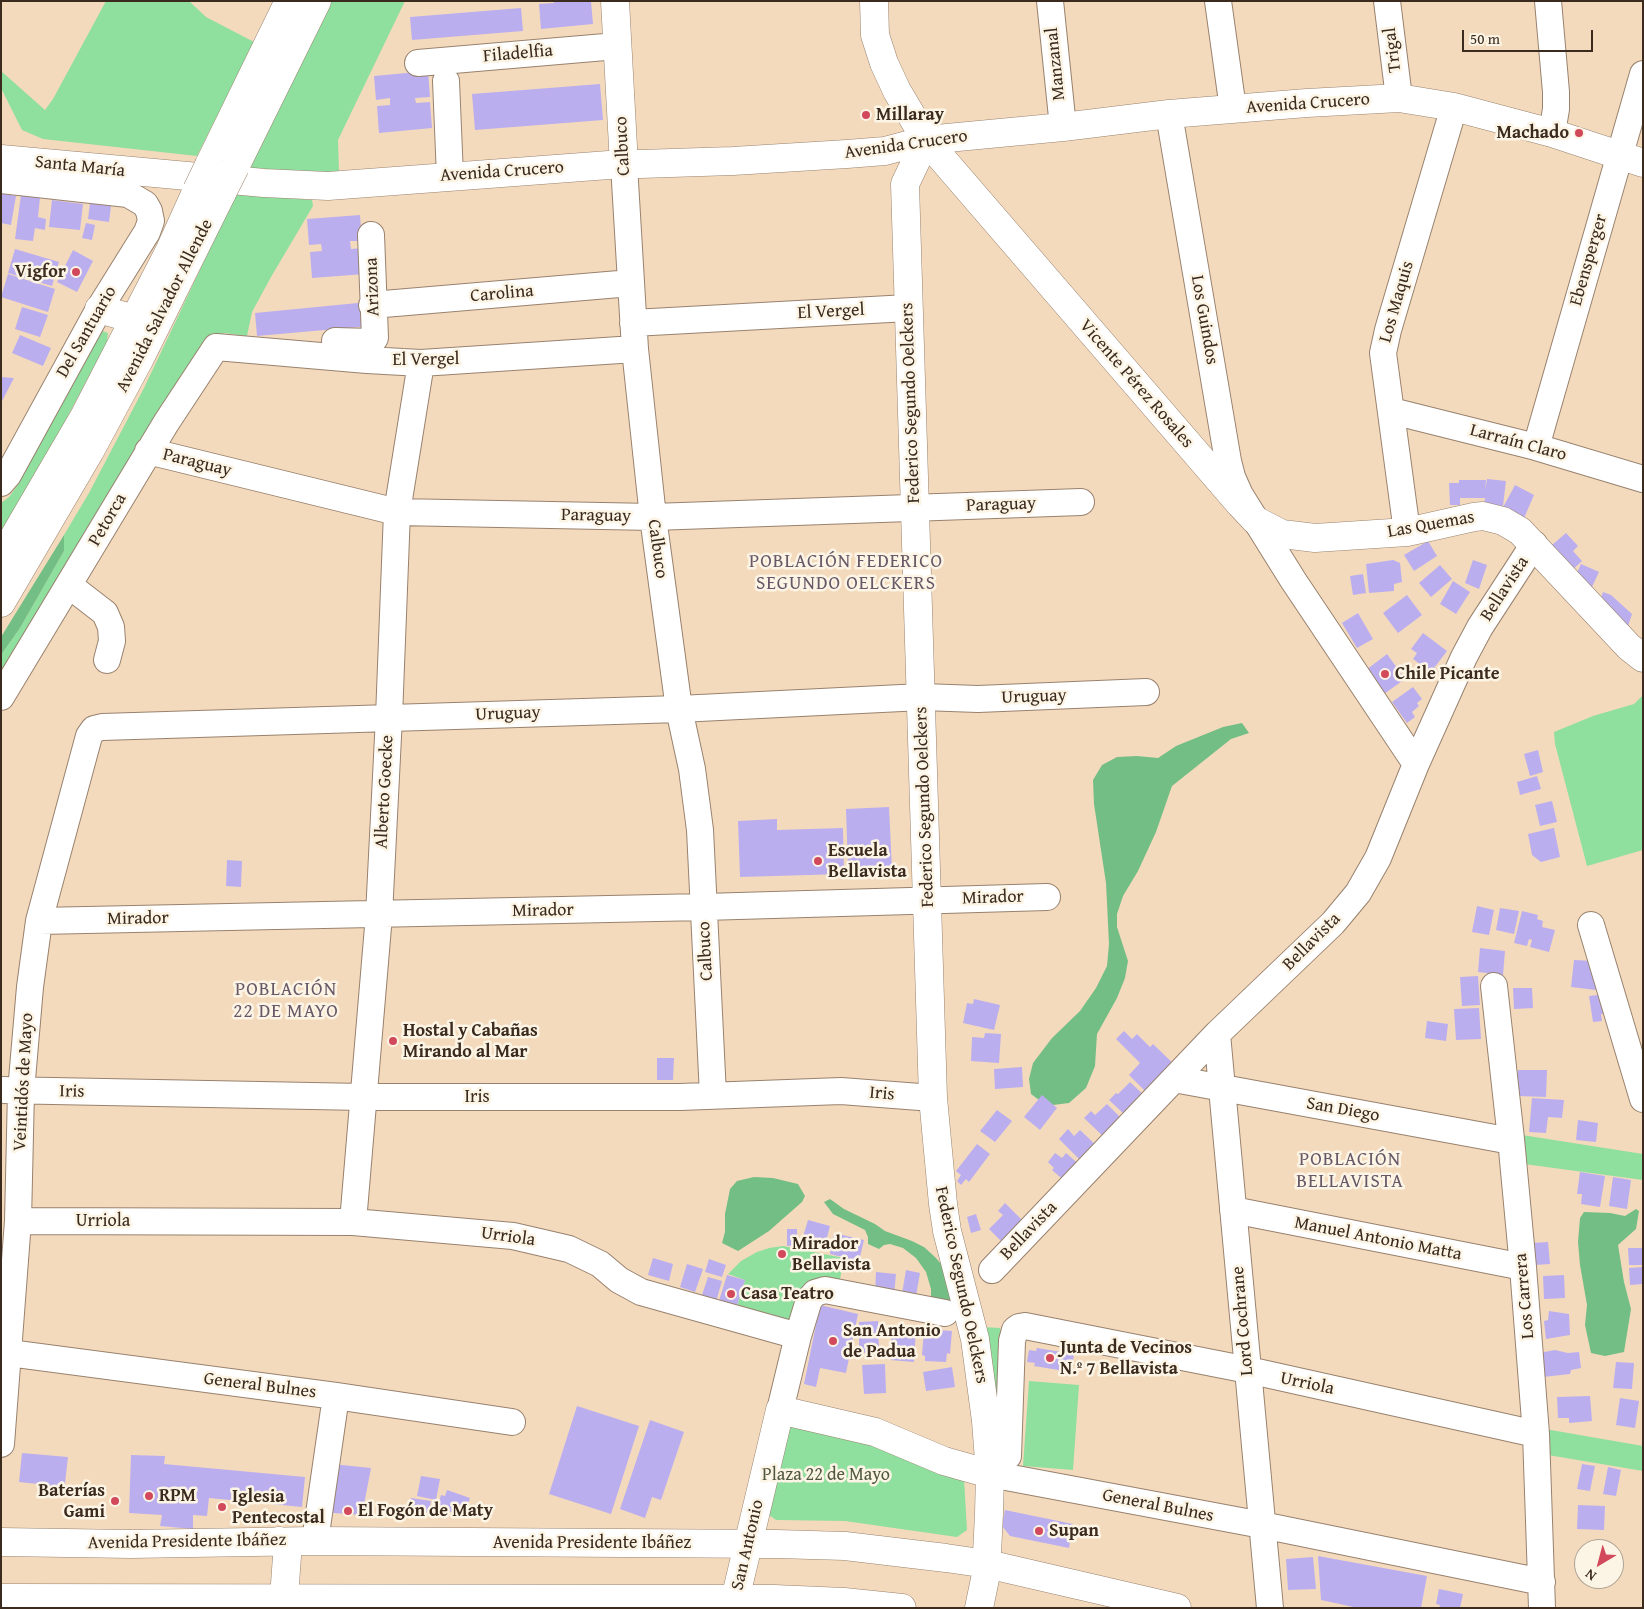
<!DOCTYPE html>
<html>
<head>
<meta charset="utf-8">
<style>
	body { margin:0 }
	#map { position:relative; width:1644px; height:1609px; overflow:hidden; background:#f4dabd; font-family:"Gentium Book Plus",serif }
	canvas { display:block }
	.frame { position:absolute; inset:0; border:2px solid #3b2a1e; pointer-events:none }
	.north { position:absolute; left:1574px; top:1539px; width:50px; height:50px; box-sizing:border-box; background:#fcf5e5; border:1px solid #afa495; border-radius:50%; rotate:217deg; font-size:14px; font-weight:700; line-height:20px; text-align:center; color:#3b2a1e }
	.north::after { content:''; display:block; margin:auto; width:18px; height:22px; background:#d1495b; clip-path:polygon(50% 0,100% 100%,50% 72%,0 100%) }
	.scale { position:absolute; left:1462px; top:30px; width:131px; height:22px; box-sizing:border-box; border:2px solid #3b2a1e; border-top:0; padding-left:6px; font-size:15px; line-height:18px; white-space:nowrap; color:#3b2a1e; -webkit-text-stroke:4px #fcf5e5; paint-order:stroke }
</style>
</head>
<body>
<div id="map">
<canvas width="1644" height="1609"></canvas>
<div class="frame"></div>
<div class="north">N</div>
<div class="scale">50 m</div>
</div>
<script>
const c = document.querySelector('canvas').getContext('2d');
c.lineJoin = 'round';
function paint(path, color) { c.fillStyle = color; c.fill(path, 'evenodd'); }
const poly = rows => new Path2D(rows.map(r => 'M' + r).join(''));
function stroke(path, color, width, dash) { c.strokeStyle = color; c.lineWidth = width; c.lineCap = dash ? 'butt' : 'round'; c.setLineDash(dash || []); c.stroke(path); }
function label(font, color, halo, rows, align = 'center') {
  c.font = font + ' "Gentium Book Plus",serif'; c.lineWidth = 5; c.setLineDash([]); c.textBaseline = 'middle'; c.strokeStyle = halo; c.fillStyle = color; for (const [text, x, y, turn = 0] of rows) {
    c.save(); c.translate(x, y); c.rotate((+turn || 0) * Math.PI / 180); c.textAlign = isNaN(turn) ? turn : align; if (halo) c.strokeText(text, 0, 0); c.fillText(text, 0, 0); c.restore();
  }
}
paint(poly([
	[106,1,189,1,206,17,254,42,197,156,43,139,22,130,1,88,1,71,45,110,53,99],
	[330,1,405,1,338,140,339,172,302,172,248,168],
	[236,194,312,200,313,206,271,277,252,312,247,336,224,333,214,338,1,684,1,655,20,628,64,551,64,535,89,493,144,388],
	[102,331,108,333,107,342,63,425,1,531,1,503,9,497,17,486],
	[1643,695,1643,850,1587,866,1555,744,1554,732,1593,716,1634,704],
	[1522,1135,1643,1154,1643,1180,1524,1164],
	[783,1246,844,1258,839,1285,797,1324,735,1313,745,1280,728,1274,741,1261,757,1252,769,1248],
	[982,1327,1000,1328,1002,1334,1001,1455],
	[1029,1381,1079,1385,1073,1470,1023,1466],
	[796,1420,875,1441,964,1479,967,1530,957,1537,845,1521,776,1520,769,1515,789,1428],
	[1545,1429,1643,1446,1643,1471,1548,1455]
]), '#8fdf9e');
paint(poly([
	[64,535,64,551,20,628,1,655,1,637],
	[1242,723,1249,733,1231,739,1172,786,1156,832,1138,871,1123,896,1117,914,1117,927,1128,961,1125,978,1117,998,1097,1034,1095,1066,1086,1088,1069,1103,1053,1105,1039,1100,1031,1094,1029,1079,1033,1063,1052,1038,1080,1011,1096,988,1107,966,1109,944,1106,883,1094,804,1093,780,1102,765,1117,757,1137,756,1158,758,1176,746,1223,727],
	[754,1177,773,1178,798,1184,805,1196,802,1202,769,1231,738,1251,722,1243,725,1232,725,1214,730,1189,737,1181],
	[830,1199,844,1209,875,1224,885,1231,912,1241,924,1247,935,1257,943,1266,954,1299,950,1306,931,1298,931,1289,926,1272,916,1258,903,1248,890,1244,884,1245,879,1249,868,1244,868,1237,865,1230,833,1214,824,1202],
	[1636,1209,1639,1211,1636,1229,1618,1245,1624,1282,1631,1309,1624,1352,1605,1356,1591,1353,1585,1325,1587,1305,1580,1265,1578,1242,1580,1218,1584,1212,1610,1213,1625,1216]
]), '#73be85');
paint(poly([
	[554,1,591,1,593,24,541,29,539,4,554,3],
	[521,8,523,31,412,40,410,17],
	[428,71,430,97,415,98,416,103,430,102,432,128,379,133,377,106,390,105,390,98,376,100,374,76],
	[600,84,603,120,475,130,472,94],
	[1,193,16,196,11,225,1,223],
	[21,195,40,198,38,217,46,219,45,230,35,228,33,241,15,239],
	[52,200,83,204,80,230,49,227],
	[90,203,111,206,109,222,88,219],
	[360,215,362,241,350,241,351,249,363,248,365,274,312,278,310,252,322,251,321,244,309,245,307,219],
	[86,223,95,225,92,240,82,238],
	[15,249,59,262,52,286,8,273],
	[73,250,93,261,77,292,57,282],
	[8,274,55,289,48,312,1,297],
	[368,302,370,326,257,336,255,313],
	[22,307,48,315,40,337,15,329],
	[20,335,51,348,43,366,12,353],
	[1,377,14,378,1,403],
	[1487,479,1506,481,1503,506,1484,504,1485,498,1460,498,1460,505,1450,505,1449,483,1459,483,1459,480,1486,480,1485,491],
	[1515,485,1534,495,1521,525,1500,513],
	[1566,533,1578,546,1573,551,1582,561,1567,575,1545,551],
	[1428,541,1437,556,1414,571,1404,555],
	[1393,560,1400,563,1402,582,1394,584,1394,591,1369,593,1366,564],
	[1473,560,1487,565,1479,589,1465,583],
	[1581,564,1599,572,1591,589,1573,581],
	[1440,565,1452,579,1431,597,1419,583],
	[1363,574,1366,593,1353,595,1350,576],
	[1453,581,1470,592,1456,614,1440,604],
	[1603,592,1611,595,1632,614,1626,632,1598,607],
	[1407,595,1422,615,1398,633,1383,613],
	[1358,613,1373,639,1357,648,1342,623],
	[1423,633,1447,651,1431,672,1413,659,1417,653,1411,649],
	[1387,654,1405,679,1384,694,1366,670],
	[1413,687,1422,699,1417,703,1419,706,1412,712,1415,717,1407,723,1392,702],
	[1538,750,1543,772,1530,776,1524,754],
	[1537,776,1541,789,1520,795,1517,782],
	[1552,801,1557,822,1540,826,1535,805],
	[889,807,892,869,848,870,846,809],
	[777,819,777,830,843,828,844,874,740,877,738,821],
	[1554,828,1560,857,1541,862,1532,855,1528,834],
	[227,860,242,861,241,887,226,886],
	[1477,906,1494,910,1489,935,1472,932],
	[1500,908,1519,911,1514,934,1496,930],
	[1522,911,1538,915,1537,919,1543,921,1542,927,1555,930,1549,952,1530,947,1532,940,1529,939,1527,946,1514,943],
	[1480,948,1505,951,1503,975,1478,972],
	[1574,960,1594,961,1597,977,1596,990,1571,987],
	[1478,976,1480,1005,1462,1006,1460,977],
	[1513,988,1532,988,1533,1008,1514,1009],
	[1598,995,1599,999,1610,997,1612,1013,1601,1014,1602,1021,1593,1022,1589,996],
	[974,999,1000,1005,994,1030,963,1023,967,1003,973,1004],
	[1479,1008,1481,1039,1456,1040,1454,1009],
	[1427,1021,1448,1024,1446,1041,1425,1038],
	[1124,1031,1132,1039,1137,1034,1150,1047,1153,1044,1178,1068,1150,1096,1129,1075,1140,1063,1116,1039],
	[985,1033,1001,1034,999,1063,971,1061,972,1037,984,1038],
	[657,1058,674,1058,673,1080,657,1080],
	[1022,1067,1023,1087,995,1089,994,1069],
	[1518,1070,1547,1070,1546,1097,1518,1096],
	[1130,1082,1148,1099,1130,1106,1123,1113,1109,1100,1116,1093,1118,1094],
	[1042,1095,1057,1108,1040,1130,1024,1117],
	[1532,1098,1564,1100,1562,1118,1548,1117,1546,1133,1529,1132],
	[1107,1104,1126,1123,1108,1141,1084,1118,1091,1111,1095,1115],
	[997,1110,1012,1121,995,1142,980,1131],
	[1578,1120,1598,1123,1596,1142,1576,1140],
	[1068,1129,1074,1136,1080,1130,1098,1147,1082,1162,1059,1139],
	[977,1144,990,1154,969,1182,966,1179,961,1185,957,1181,961,1175,956,1171],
	[1055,1153,1062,1158,1066,1153,1081,1166,1067,1183,1052,1170,1054,1168,1048,1162],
	[1580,1172,1605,1176,1600,1207,1581,1204,1582,1194,1577,1194],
	[1613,1177,1631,1180,1627,1209,1609,1206],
	[1005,1203,1024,1222,1003,1243,989,1229,1003,1215,998,1211],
	[976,1214,981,1230,971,1233,967,1217],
	[808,1220,830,1226,824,1249,808,1245,809,1242,802,1240],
	[787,1229,797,1229,797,1245,787,1246],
	[834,1233,864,1240,859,1261,830,1254],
	[1548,1242,1550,1264,1535,1265,1532,1243],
	[1628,1248,1643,1248,1643,1265,1629,1265],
	[653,1258,673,1264,669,1281,648,1275],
	[709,1259,726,1265,722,1277,705,1272],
	[687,1264,703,1269,695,1292,680,1287],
	[1643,1267,1643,1284,1630,1285,1629,1268],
	[906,1270,920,1273,916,1296,902,1294],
	[876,1272,896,1274,894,1295,875,1294],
	[727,1275,745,1280,735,1312,717,1307],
	[1564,1275,1565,1298,1544,1299,1543,1276],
	[708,1277,722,1281,715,1305,700,1301],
	[820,1305,858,1314,846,1373,820,1368,816,1387,804,1384],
	[1549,1311,1569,1314,1570,1335,1546,1339,1544,1321,1548,1320],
	[878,1321,879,1352,859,1353,859,1322],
	[892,1326,916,1327,914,1362,890,1360],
	[924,1329,952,1331,950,1354,947,1353,946,1362,925,1361,925,1356,922,1355],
	[1037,1348,1074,1354,1071,1372,1034,1366,1035,1363,1027,1362,1029,1350,1036,1351],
	[1555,1350,1568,1353,1579,1352,1581,1368,1571,1370,1570,1374,1543,1377,1539,1353],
	[1616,1362,1634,1363,1632,1389,1613,1388],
	[885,1364,886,1393,864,1394,862,1365],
	[952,1367,955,1387,926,1391,923,1372],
	[1590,1396,1592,1421,1569,1423,1569,1418,1558,1418,1557,1397],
	[1620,1398,1639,1401,1635,1428,1616,1425],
	[577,1406,639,1426,611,1514,549,1494],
	[650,1420,684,1432,661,1500,652,1497,645,1518,620,1509],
	[22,1453,68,1457,64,1492,47,1490,47,1485,19,1482],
	[131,1455,165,1456,164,1464,305,1477,302,1507,209,1498,207,1516,193,1515,193,1529,160,1526,162,1515,129,1513],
	[332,1464,371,1468,362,1515,333,1513],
	[1582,1464,1595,1466,1590,1491,1577,1489],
	[1608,1467,1621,1470,1616,1496,1603,1494],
	[421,1476,440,1479,436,1500,417,1496],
	[447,1490,470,1498,464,1516,444,1510,445,1507,438,1505,441,1495,445,1496],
	[411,1498,431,1501,429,1513,409,1510],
	[1578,1505,1605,1506,1604,1530,1577,1529],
	[1005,1510,1073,1524,1069,1548,1010,1536,1002,1526],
	[1318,1556,1427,1576,1421,1608,1358,1608,1321,1600],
	[1313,1557,1316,1589,1288,1590,1286,1559],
	[1439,1589,1463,1594,1460,1608,1439,1608,1440,1605,1436,1604]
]), '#bbaeef');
const minor = poly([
	[1050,1,1063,127],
	[1218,1,1233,109],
	[1387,1,1399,98],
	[1548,1,1556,92,1556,109,1552,133],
	[418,63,617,46],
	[446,81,450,176],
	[1169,114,1228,461,1232,477,1240,495,1293,580,1416,764],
	[624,165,635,349,653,517,679,709,692,769,700,830,713,1095],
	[1,180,128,194,145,204,149,211,151,221,147,232,99,309,8,475,1,483],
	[372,305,631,283],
	[633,323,908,308],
	[335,341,372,342,375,338,371,235],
	[1392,411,1536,447,1643,479],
	[1536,447,1643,74],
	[148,451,397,512,653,517,1081,502],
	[1407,532,1383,353,1388,330,1454,107],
	[70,586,105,613,111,627,112,641,107,660],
	[1,697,166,423,216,347,367,360,421,363,635,349],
	[39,921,704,907,1047,897],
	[1591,925,1643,1099],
	[1494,986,1511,1139,1523,1267,1536,1434,1542,1608],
	[1217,1034,1270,1608],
	[1174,1079,1511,1141],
	[1,1090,363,1097,680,1097,841,1091,933,1098],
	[1233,1210,1523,1267],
	[18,1221,353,1222,513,1236,569,1249,600,1264,619,1280,641,1292,798,1336],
	[353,1222,379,915,389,717,397,512,421,363],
	[992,1270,1217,1034,1333,923,1358,893,1378,858,1416,764,1464,657,1480,627,1534,544],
	[9,1353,336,1396,512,1422],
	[780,1410,798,1336,809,1300,815,1293,825,1290,945,1313],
	[1,1444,18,1221,21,1091,30,987,39,921,89,736,94,729,102,727,679,709,922,697,978,699,1146,692],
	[990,1474,1008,1456,1012,1341,1015,1330,1019,1327,1025,1326,1248,1370,1536,1434],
	[990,1474,1262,1525,1542,1582],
	[315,1541,336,1396]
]);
const major = poly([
	[615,1,624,165],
	[874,1,875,35,884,63,897,91,926,140,1240,504,1255,520,1282,534,1315,538,1407,532,1474,517,1483,516,1503,521,1520,531,1629,647,1643,658],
	[926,140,905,184,933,1098,943,1204,947,1231,975,1339,986,1421,990,1474,989,1513,986,1574,979,1608],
	[1,159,264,183,328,186,609,165,733,161,847,154,885,151,926,140,1063,127,1169,114,1307,103,1399,98,1454,107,1552,133,1643,163],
	[279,1541,286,1549,287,1556,284,1598],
	[1,1542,131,1544,315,1541,777,1544,845,1546,946,1558,987,1564,1177,1608],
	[1,1598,774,1599,844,1602,902,1608],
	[733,1608,780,1410,875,1432,944,1461,990,1474]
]);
const highway = poly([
	[209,165,289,1],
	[235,167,317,1],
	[99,309,134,319],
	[1,559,85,415,169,252,197,190],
	[1,603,90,451,140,358,222,193]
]);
stroke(minor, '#98826e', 28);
stroke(major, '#98826e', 29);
stroke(highway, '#98826e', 29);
stroke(minor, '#fff', 26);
stroke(major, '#fff', 28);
stroke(highway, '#fff', 28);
const highwayBridge = poly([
	[197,190,209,165],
	[222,193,235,167]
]);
stroke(highwayBridge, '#98826e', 29, []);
stroke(highwayBridge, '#fff', 28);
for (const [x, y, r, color] of [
	[866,115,5,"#d1495b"],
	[1579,133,5,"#d1495b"],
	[76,272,5,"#d1495b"],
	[1385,674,5,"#d1495b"],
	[818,861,5,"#d1495b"],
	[393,1041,5,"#d1495b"],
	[782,1254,5,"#d1495b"],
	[731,1294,5,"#d1495b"],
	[833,1341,5,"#d1495b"],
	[1050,1358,5,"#d1495b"],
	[149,1496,5,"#d1495b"],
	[115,1501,5,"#d1495b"],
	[222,1507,5,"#d1495b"],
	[348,1511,5,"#d1495b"],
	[1039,1531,5,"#d1495b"]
]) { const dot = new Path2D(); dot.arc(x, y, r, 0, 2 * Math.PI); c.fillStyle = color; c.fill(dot); stroke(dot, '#fcf5e5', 2); }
label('18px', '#3b2a1e', '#fcf5e5', [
	["Trigal",1393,50,-97],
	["Filadelfia",518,54,-5],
	["Manzanal",1056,64,-96],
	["Avenida Crucero",1308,104,-4],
	["Avenida Crucero",906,145,-8],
	["Calbuco",623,146,-93],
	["Santa María",80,167,6],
	["Avenida Crucero",502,172,-4],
	["Ebensperger",1589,260,-74],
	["Arizona",373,287,-92],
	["Carolina",502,294,-5],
	["Los Maquis",1397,302,-74],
	["Avenida Salvador Allende",165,306,-63],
	["El Vergel",831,312,-3],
	["Los Guindos",1204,320,80],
	["Del Santuario",87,332,-60],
	["El Vergel",426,360,-1],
	["Vicente Pérez Rosales",1136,384,49],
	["Federico Segundo Oelckers",911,403,-92],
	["Larraín Claro",1518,443,15],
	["Paraguay",197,463,14],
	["Paraguay",1001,505,-2],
	["Paraguay",596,516,1],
	["Petorca",108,520,-60],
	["Las Quemas",1431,525,-10],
	["Calbuco",657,549,82],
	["Bellavista",1505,589,-57],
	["Uruguay",1034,697,-2],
	["Uruguay",508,714,-2],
	["Alberto Goecke",385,792,-87],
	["Federico Segundo Oelckers",925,807,-92],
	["Mirador",993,898,-2],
	["Mirador",543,911,-1],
	["Mirador",138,919,-1],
	["Bellavista",1312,942,-45],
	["Calbuco",706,951,-93],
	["Veintidós de Mayo",24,1082,-87],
	["Iris",72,1092,1],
	["Iris",882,1094,5],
	["Iris",477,1097],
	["San Diego",1343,1110,10],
	["Urriola",103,1221],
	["Bellavista",1029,1231,-46],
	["Urriola",508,1237,8],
	["Manuel Antonio Matta",1378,1239,11],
	["Federico Segundo Oelckers",961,1285,78],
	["Los Carrera",1525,1296,-95],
	["Lord Cochrane",1243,1321,-95],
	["Urriola",1307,1384,12],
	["General Bulnes",260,1386,7],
	["General Bulnes",1158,1506,11],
	["Avenida Presidente Ibáñez",187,1542,-1],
	["Avenida Presidente Ibáñez",592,1543],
	["San Antonio",748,1545,-77]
]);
label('bold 18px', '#3b2a1e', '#fcf5e5', [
	["Millaray",876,115],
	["Machado",1569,133,"right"],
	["Vigfor",66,272,"right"],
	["Chile Picante",1395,674],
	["Escuela",828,851],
	["Bellavista",828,872],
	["Hostal y Cabañas",403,1031],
	["Mirando al Mar",403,1052],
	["Mirador",792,1244],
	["Bellavista",792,1265],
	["Casa Teatro",741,1294],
	["San Antonio",843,1331],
	["de Padua",843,1352],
	["Junta de Vecinos",1060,1348],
	["N.º 7 Bellavista",1060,1369],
	["Baterías",105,1491,"right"],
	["Gami",105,1512,"right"],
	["RPM",159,1496],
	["Iglesia",232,1497],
	["Pentecostal",232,1518],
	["El Fogón de Maty",358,1511],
	["Supan",1049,1531]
], 'left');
label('18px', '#50573e', '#fcf5e5', [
	["Plaza 22 de Mayo",826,1475]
]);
c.letterSpacing = '1px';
label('19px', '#685867', '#fcf5e5', [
	["POBLACIÓN FEDERICO",846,562],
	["SEGUNDO OELCKERS",846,584],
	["POBLACIÓN",286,990],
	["22 DE MAYO",286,1012],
	["POBLACIÓN",1350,1160],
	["BELLAVISTA",1350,1182]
]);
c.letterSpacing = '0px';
</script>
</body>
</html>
